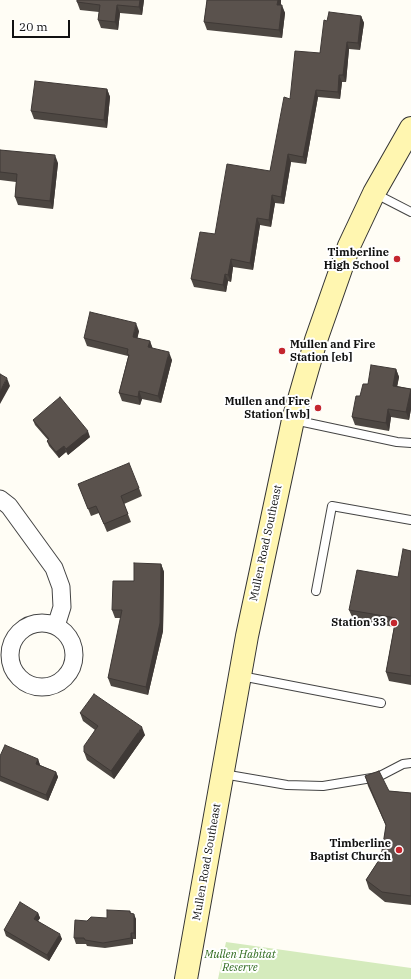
<!DOCTYPE html>
<html>
<head>
<meta charset="utf-8">
<style>
	body { margin:0 }
	#map { position:relative; width:411px; height:979px; overflow:hidden; background:#fffdf5; font-family:"IBM Plex Serif",serif }
	canvas { display:block }
	.scale { position:absolute; left:12px; top:20px; width:58px; height:18px; box-sizing:border-box; border:2px solid #111; border-top:0; padding-left:5px; font-size:12px; line-height:14px; white-space:nowrap; color:#111; -webkit-text-stroke:3px #fff; paint-order:stroke }
</style>
</head>
<body>
<div id="map">
<canvas width="411" height="979"></canvas>
<div class="scale">20 m</div>
</div>
<script>
const c = document.querySelector('canvas').getContext('2d');
c.lineJoin = 'round';
function paint(path, color) { c.fillStyle = color; c.fill(path, 'evenodd'); }
const poly = rows => new Path2D(rows.map(r => 'M' + r).join(''));
function stroke(path, color, width, dash) { c.strokeStyle = color; c.lineWidth = width; c.lineCap = dash ? 'butt' : 'round'; c.setLineDash(dash || []); c.stroke(path); }
function label(font, color, halo, rows, align = 'center') {
  c.font = font + ' "IBM Plex Serif",serif'; c.lineWidth = 4; c.setLineDash([]); c.textBaseline = 'middle'; c.strokeStyle = halo; c.fillStyle = color; for (const [text, x, y, turn = 0] of rows) {
    c.save(); c.translate(x, y); c.rotate((+turn || 0) * Math.PI / 180); c.textAlign = isNaN(turn) ? turn : align; if (halo) c.strokeText(text, 0, 0); c.fillText(text, 0, 0); c.restore();
  }
}
paint(poly([
	[226,942,411,968,411,979,218,979]
]), '#d5ebbd');
const lane = poly([
	[374,193,411,212],
	[294,420,397,442,411,443],
	[316,591,332,506,411,520],
	[241,676,381,703],
	[223,774,287,785,323,786,378,777,403,764,411,763]
]);
const street = poly([
	[0,499,9,506,54,568,61,587,62,607,56,626],
	'10 655a32 32 0 1 1 64 0a32 32 0 1 1-64 0Z'
]);
const secondary = poly([
	[186,979,247,636,293,420,316,340,349,246,374,193,411,128]
]);
stroke(lane, '#444', 10);
stroke(street, '#444', 19);
stroke(secondary, '#333', 24);
stroke(lane, '#fff', 8);
stroke(street, '#fff', 17);
stroke(secondary, '#fff6b0', 22);
paint(poly([
	[144,0,142,15,120,13,118,30,101,28,98,20,99,12,80,10,77,2],
	[207,0,281,0,281,5,285,13,282,38,207,30,204,22],
	[361,16,364,23,360,50,349,49,346,82,342,82,340,99,318,97,306,164,291,162,284,204,275,203,271,227,260,225,253,270,233,267,231,282,228,281,226,292,194,287,191,279,215,234,270,171,290,99,320,53,327,21],
	[107,89,110,97,107,128,34,119,31,111],
	[0,150,58,163,53,209,18,205,15,197,16,182,0,180],
	[139,331,137,338,150,341,152,348,172,360,161,403,142,399,140,405,122,401,119,393,128,357,128,356,87,346,84,338],
	[396,369,399,377,397,386,411,389,411,409,409,420,391,417,389,431,355,425,352,417,360,396,368,384],
	[33,420,90,437,68,455,66,452,59,458,49,446,47,441,48,440,35,425],
	[78,484,139,488,142,496,124,504,131,522,107,532,99,513,91,516],
	[411,551,411,685,389,681,386,672,394,627,353,619,349,610,398,577],
	[161,564,164,572,163,631,148,695,111,686,108,678,121,618,115,618,112,610,134,581],
	[80,713,145,735,114,779,87,760,84,752,95,730,83,721],
	[0,756,38,759,40,765,56,772,58,777,48,801,0,781],
	[365,776,389,791,411,793,411,905,385,902,369,889,366,880,381,857,386,826,368,786],
	[130,911,131,914,136,919,136,939,133,939,133,944,105,948,87,946,86,944,76,944,74,938,87,921,107,918],
	[38,913,40,918,38,921,62,939,49,961,6,936,4,930]
]), '#4d4742');
paint(poly([
	[140,0,144,0,142,15,139,7],
	[278,0,281,0,280,13,277,5],
	[117,5,120,13,118,30,115,22],
	[282,5,285,13,282,38,279,30],
	[361,16,364,23,360,50,358,43],
	[347,42,349,49,346,82,343,75],
	[339,75,342,82,340,99,338,92],
	[107,89,110,97,107,128,104,120],
	[316,90,318,97,306,164,303,157],
	[288,154,291,162,284,204,281,197],
	[55,155,58,163,53,209,50,201],
	[272,195,275,203,271,227,269,220],
	[257,218,260,225,253,270,250,263],
	[231,259,233,267,231,282,228,275],
	[225,274,228,281,226,292,223,285],
	[136,323,139,331,136,345,133,337],
	[150,341,153,349,148,347],
	[169,352,172,360,161,403,158,396],
	[396,369,399,377,396,393,393,386],
	[7,378,10,386,0,404,0,391],
	[411,389,411,409,409,420,406,412],
	[139,391,142,399,140,405,138,397],
	[388,409,391,417,389,431,386,423],
	[88,431,90,437,68,455,66,449],
	[64,446,66,452,59,458,56,452],
	[161,564,164,572,163,631,148,695,146,687],
	[142,727,145,735,114,779,111,771],
	[38,759,40,765,38,769,36,764],
	[56,772,58,777,48,801,46,795],
	[38,913,40,918,36,924,34,919],
	[134,914,136,919,136,939,134,933],
	[131,933,133,939,133,944,131,938],
	[60,934,62,939,49,961,47,955]
]), '#3f3936');
const building = poly([
	[77,0,140,0,139,7,117,5,115,22,98,20,100,5,77,2,77,0],
	[207,0,278,0,277,5,282,5,279,30,204,22,207,0],
	[329,12,361,16,358,43,347,42,343,75,339,75,338,92,316,90,303,157,288,154,281,197,272,195,269,220,257,218,250,263,231,259,228,275,225,274,223,285,191,279,200,232,215,234,227,164,270,171,284,97,290,99,295,51,320,53,324,20,327,21,329,12],
	[35,81,107,89,104,120,31,111,35,81],
	[0,150,55,155,50,201,15,197,17,174,0,172,0,150],
	[90,312,136,323,133,337,150,341,148,347,169,352,158,396,139,391,138,397,119,393,129,355,127,354,128,349,84,338,90,312],
	[371,365,396,369,393,386,411,389,406,412,388,409,386,423,352,417,356,396,360,396,363,384,368,384,371,365],
	[0,374,7,378,0,391,0,374],
	[60,397,88,431,66,449,64,446,56,452,47,441,49,439,33,420,60,397],
	[129,463,139,488,121,496,128,514,104,524,96,506,88,509,78,484,129,463],
	[403,549,411,551,411,676,386,672,396,618,349,610,357,570,398,577,403,549],
	[134,563,161,564,160,623,146,687,108,678,122,610,112,610,113,581,134,581,134,563],
	[94,694,142,727,111,771,84,752,84,746,98,726,80,713,94,694],
	[5,745,38,759,36,764,56,772,46,795,0,776,0,756,5,745],
	[379,771,389,791,411,793,411,896,382,892,366,880,381,857,386,825,365,776,379,771],
	[20,902,38,913,34,919,60,934,47,955,4,930,20,902],
	[107,910,130,911,130,913,134,914,134,933,131,933,131,938,103,943,85,940,84,938,74,938,75,920,87,921,91,917,107,918,107,910]
]);
paint(building, '#5a524d');
stroke(building, '#3f3936', 1);
for (const [x, y, r, color] of [
	[397,259,4,"#c4262e"],
	[282,351,4,"#c4262e"],
	[318,408,4,"#c4262e"],
	[394,623,4,"#c4262e"],
	[399,850,4,"#c4262e"]
]) { const dot = new Path2D(); dot.arc(x, y, r, 0, 2 * Math.PI); c.fillStyle = color; c.fill(dot); stroke(dot, '#fff', 1.5); }
label('bold 11px', '#111', '#fff', [
	["Timberline",389,253],
	["High School",389,266],
	["Mullen and Fire",290,345,"left"],
	["Station [eb]",290,358,"left"],
	["Mullen and Fire",310,402],
	["Station [wb]",310,415],
	["Station 33",386,623],
	["Timberline",391,844],
	["Baptist Church",391,857]
], 'right');
label('11px', '#111', '#fff', [
	["Mullen Road Southeast",266,543,-78],
	["Mullen Road Southeast",207,862,-80]
]);
label('italic 11px', '#2f6b1f', '#fff', [
	["Mullen Habitat",240,955],
	["Reserve",240,968]
]);
</script>
</body>
</html>
